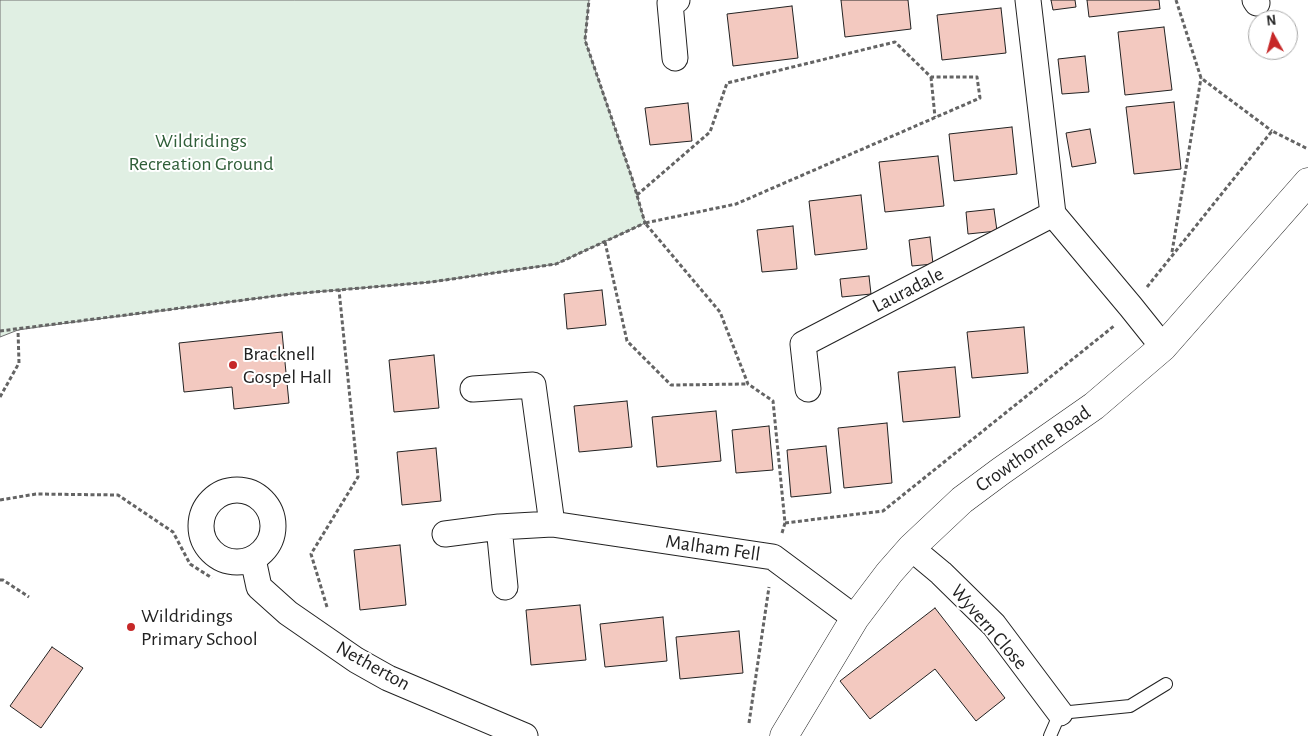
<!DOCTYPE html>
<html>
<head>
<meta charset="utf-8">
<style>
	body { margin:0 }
	#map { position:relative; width:1308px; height:736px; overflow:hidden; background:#fff; font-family:"Alegreya Sans",sans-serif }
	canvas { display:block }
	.north { position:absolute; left:1248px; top:10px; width:50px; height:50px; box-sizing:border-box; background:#fff; border:1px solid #a7a7a7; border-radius:50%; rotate:353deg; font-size:14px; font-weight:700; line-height:20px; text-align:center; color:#222 }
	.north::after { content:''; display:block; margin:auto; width:18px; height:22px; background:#c62828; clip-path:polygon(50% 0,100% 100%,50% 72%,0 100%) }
</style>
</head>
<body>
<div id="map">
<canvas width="1308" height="736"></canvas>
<div class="north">N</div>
</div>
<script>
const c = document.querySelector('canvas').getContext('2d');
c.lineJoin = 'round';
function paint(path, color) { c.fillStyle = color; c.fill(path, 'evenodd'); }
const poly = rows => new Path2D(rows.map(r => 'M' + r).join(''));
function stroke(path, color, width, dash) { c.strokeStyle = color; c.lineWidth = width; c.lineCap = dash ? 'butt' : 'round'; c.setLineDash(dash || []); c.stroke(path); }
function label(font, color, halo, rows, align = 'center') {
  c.font = font + ' "Alegreya Sans",sans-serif'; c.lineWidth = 4; c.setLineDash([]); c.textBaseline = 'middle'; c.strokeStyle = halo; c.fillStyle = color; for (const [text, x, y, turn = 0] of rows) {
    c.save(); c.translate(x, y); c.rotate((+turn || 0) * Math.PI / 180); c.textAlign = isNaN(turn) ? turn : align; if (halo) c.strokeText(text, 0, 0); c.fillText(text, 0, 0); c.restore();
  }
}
const green = poly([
	[0,0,589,0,585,40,632,178,645,223,556,264,431,282,291,294,52,325,18,330,0,337,0,0]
]);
paint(green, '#e0efe3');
stroke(green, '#6f6f6f', 1);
const building = poly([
	[841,0,908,0,911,29,845,37,841,0],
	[1051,0,1075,0,1076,7,1053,10,1051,0],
	[1087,0,1159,0,1160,9,1089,17,1087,0],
	[792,6,798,58,733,66,727,14,792,6],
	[1001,8,1006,53,942,60,937,15,1001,8],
	[1164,27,1172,90,1125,95,1118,32,1164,27],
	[1085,56,1089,92,1062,94,1058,59,1085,56],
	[1174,102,1181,169,1134,174,1126,107,1174,102],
	[688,103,692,141,650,145,645,108,688,103],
	[1012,127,1017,174,954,181,949,134,1012,127],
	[1090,129,1096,163,1072,167,1066,133,1090,129],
	[938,156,944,206,885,212,879,162,938,156],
	[861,195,867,249,815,255,809,201,861,195],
	[994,209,997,231,968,234,966,212,994,209],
	[793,226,797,269,762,272,757,230,793,226],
	[930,237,933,264,912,266,909,240,930,237],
	[869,276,871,294,842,297,840,279,869,276],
	[602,290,606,325,567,329,564,294,602,290],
	[1024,327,1028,373,972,378,967,332,1024,327],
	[282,332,289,403,234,409,232,387,184,392,179,343,282,332],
	[434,355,439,408,394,412,389,360,434,355],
	[955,367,960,417,903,422,898,372,955,367],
	[627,401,632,447,579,452,574,406,627,401],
	[716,411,721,461,657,467,652,417,716,411],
	[887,423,892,483,844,488,838,428,887,423],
	[769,426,773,470,736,473,732,430,769,426],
	[826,446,831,493,791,497,787,450,826,446],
	[436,448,441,501,402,505,397,452,436,448],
	[400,545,406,605,360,610,354,550,400,545],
	[580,605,586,660,531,665,526,610,580,605],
	[935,608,1005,698,976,721,935,669,870,719,840,681,935,608],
	[663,617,667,661,605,667,600,624,663,617],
	[739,631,743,673,680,679,676,637,739,631],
	[52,647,83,668,41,728,10,706,52,647]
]);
paint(building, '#f3c9c0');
stroke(building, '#222', 1);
const service = poly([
	[1050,736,1060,713,1130,706,1166,684]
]);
const minor = poly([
	[1028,0,1053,214,1131,307,1163,347],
	[1255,0,1257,3],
	[675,58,670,3,677,0],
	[473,389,533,385,552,524],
	[808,389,803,344,1053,214],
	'201 526a36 36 0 1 1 72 0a36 36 0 1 1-72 0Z',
	[499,527,505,587],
	[445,534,499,527,552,524,773,557,855,618],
	[911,548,941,573,994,625,1060,713],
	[253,559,259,587,288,613,356,660,388,678,525,736]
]);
const tertiary = poly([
	[784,736,855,618,889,573,911,548,962,500,1001,471,1094,406,1163,347,1308,182]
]);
stroke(service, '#222', 14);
stroke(minor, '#222', 27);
stroke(tertiary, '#222', 29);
stroke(poly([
	[1176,0,1201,78,1272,131],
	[931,77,935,117],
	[637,195,710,132,727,83,895,42,931,77,977,77,980,98,736,204,645,223,720,312,748,384,773,401,785,523,782,533],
	[605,242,627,341,671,385,748,384],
	[1172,252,1201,78],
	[1147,287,1272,131,1308,149],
	[0,331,291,294,431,282,556,264,645,223,632,178,585,40,589,0],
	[0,397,19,363,18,330],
	[0,500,36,494,118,495,173,532,190,564,212,578],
	[785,523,883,511,1114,326],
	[0,580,3,580,29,597],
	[327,607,311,554,358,477,339,290],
	[749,723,769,587]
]), '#646464', 3, [4, 2.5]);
stroke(service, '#fff', 12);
stroke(minor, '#fff', 25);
stroke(tertiary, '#fff', 28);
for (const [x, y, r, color] of [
	[233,365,5,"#c62828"],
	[131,627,5,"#c62828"]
]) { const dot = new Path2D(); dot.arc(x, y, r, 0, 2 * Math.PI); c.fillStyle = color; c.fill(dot); stroke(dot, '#fff', 2); }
label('20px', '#2f5e38', '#fff', [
	["Wildridings",201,141],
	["Recreation Ground",201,164]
]);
label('20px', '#222', '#fff', [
	["Lauradale",908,290,-27],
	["Crowthorne Road",1033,449,-35],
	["Malham Fell",713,548,8],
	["Wyvern Close",989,627,49],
	["Netherton",373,666,29]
]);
label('20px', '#222', '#fff', [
	["Bracknell",243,354],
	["Gospel Hall",243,377],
	["Wildridings",141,616],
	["Primary School",141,639]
], 'left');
</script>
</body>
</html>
